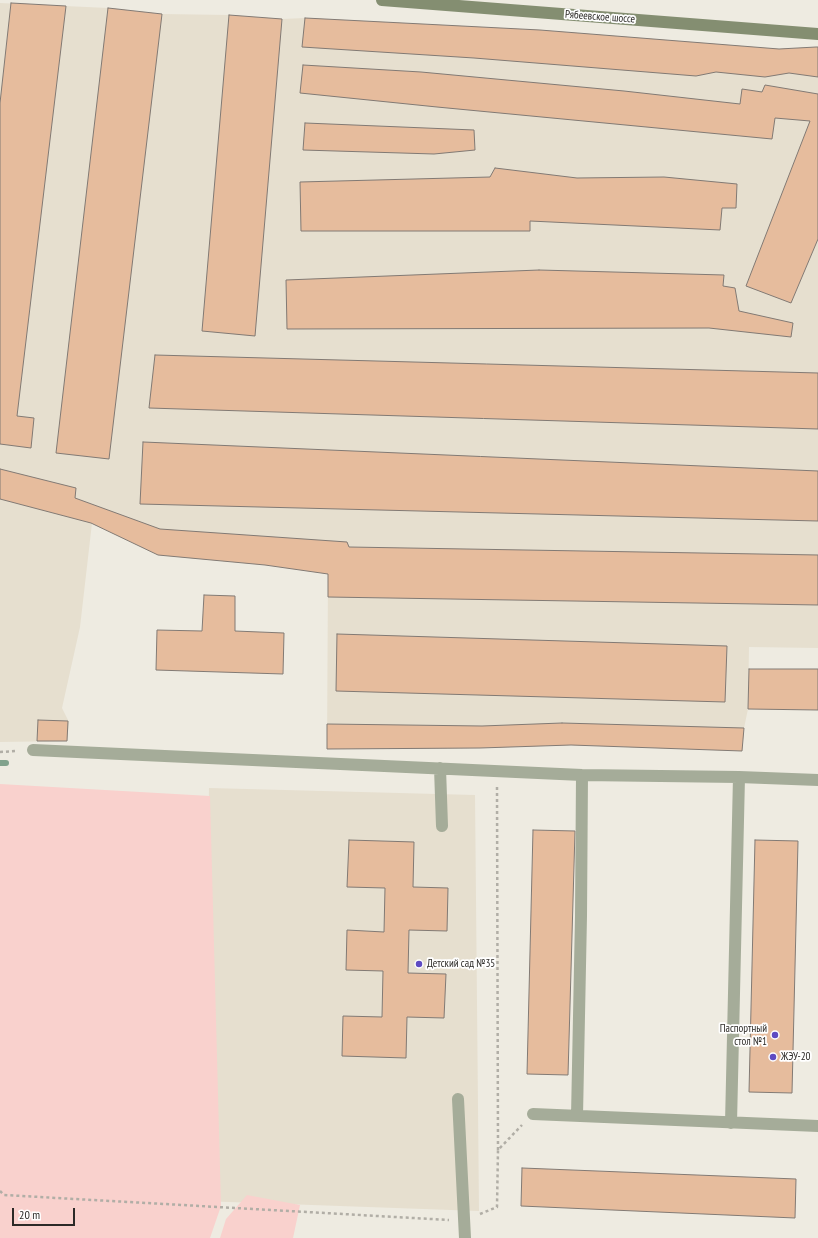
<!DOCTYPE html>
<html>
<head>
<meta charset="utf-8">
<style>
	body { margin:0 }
	#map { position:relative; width:818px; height:1238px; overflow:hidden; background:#eeebe1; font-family:"PT Sans Narrow",sans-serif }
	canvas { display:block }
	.scale { position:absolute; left:12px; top:1208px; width:63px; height:18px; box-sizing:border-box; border:2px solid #2c2a27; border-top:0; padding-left:5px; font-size:12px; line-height:14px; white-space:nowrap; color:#2c2a27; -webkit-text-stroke:3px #fff; paint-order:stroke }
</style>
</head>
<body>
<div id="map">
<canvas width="818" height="1238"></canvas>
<div class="scale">20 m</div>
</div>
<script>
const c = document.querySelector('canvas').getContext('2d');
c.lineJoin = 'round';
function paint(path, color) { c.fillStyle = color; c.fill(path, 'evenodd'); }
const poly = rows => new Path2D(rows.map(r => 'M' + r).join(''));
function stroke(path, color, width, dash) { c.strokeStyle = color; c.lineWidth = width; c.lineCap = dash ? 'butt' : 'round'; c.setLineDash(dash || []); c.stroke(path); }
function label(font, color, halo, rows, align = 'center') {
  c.font = font + ' "PT Sans Narrow",sans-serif'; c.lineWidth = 3.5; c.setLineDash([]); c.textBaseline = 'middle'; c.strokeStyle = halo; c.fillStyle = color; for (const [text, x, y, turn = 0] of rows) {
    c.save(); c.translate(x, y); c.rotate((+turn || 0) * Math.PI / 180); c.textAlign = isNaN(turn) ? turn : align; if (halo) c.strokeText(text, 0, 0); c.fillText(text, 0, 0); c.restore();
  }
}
paint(poly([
	[0,3,108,8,162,14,229,15,282,19,305,18,540,30,779,49,818,47,818,648,749,647,748,709,744,728,742,751,571,745,480,748,327,749,328,574,265,565,158,555,92,523,80,627,62,708,69,722,67,741,0,742],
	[209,788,475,795,479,1211,201,1201]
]), '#e6dfcf');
paint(poly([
	[0,784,210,796,221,1206,210,1238,0,1238],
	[247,1195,300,1205,293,1238,220,1238,226,1219]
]), '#f9d1cd');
stroke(poly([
	[0,763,6,763]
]), '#81a28c', 6);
const building = poly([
	[11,3,66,6,17,416,34,418,31,448,0,444,0,103,11,3],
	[108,8,162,14,109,459,56,453,108,8],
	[229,15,282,19,255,336,202,331,229,15],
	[305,18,540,30,779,49,816,47,818,47,818,77,789,73,765,77,716,72,696,76,474,58,302,47,305,18],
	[303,65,421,72,624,91,740,104,742,89,762,92,765,85,818,94,818,239,791,303,746,286,810,121,775,118,772,139,437,107,300,93,303,65],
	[305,123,474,130,475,150,434,154,303,150,305,123],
	[495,168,577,178,664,177,737,184,736,208,722,208,720,230,530,221,530,231,301,231,300,182,490,177,495,168],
	[539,270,724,275,723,286,735,288,739,311,793,323,791,337,709,328,287,329,286,280,539,270],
	[155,355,818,373,818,429,149,408,155,355],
	[143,442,818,471,818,521,140,504,143,442],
	[0,469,76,488,75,498,160,529,347,542,349,547,818,555,818,605,328,597,328,574,265,565,158,555,91,523,0,499,0,469],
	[204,595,235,596,235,631,284,633,283,674,156,670,157,630,202,631,204,595],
	[337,634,727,646,725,702,336,691,337,634],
	[749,669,818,669,818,710,748,709,749,669],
	[38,720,68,721,67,741,37,741,38,720],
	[562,723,744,728,742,751,571,745,480,748,327,749,327,724,482,726,562,723],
	[533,830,575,831,568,1075,527,1074,533,830],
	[349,840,414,842,413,887,448,888,447,931,409,930,408,973,446,974,444,1018,407,1017,406,1058,342,1056,343,1016,382,1017,383,971,346,970,347,930,384,932,385,888,347,887,349,840],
	[755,840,798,841,792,1093,749,1092,755,840],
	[522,1168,796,1179,795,1218,521,1206,522,1168]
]);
paint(building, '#e6bc9d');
stroke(building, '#827a74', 1);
stroke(poly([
	[0,752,17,751],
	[497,787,498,1150],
	[0,1191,4,1195,449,1220],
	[480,1214,497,1207,498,1150,522,1125]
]), '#b1aea6', 2.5, [3, 3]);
stroke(poly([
	[33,750,582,775,739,777,818,780],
	[440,768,442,826],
	[458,1099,465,1238],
	[533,1114,818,1126],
	[577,1116,581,916,582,775],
	[731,1123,739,777]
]), '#a5ac99', 12);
stroke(poly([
	[382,0,818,34]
]), '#848e71', 12);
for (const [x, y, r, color] of [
	[419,964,4,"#5e4ac2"],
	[775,1035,4,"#5e4ac2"],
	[773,1057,4,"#5e4ac2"]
]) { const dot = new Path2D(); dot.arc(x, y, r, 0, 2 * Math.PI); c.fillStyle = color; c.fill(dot); stroke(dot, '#fff', 1.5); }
label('11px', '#2c2a27', '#fff', [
	["Рябеевское шоссе",600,17,4]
]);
label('11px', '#2c2a27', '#fff', [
	["Детский сад №35",427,964],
	["Паспортный",767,1029,"right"],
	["стол №1",767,1042,"right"],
	["ЖЭУ-20",781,1057]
], 'left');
</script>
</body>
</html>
